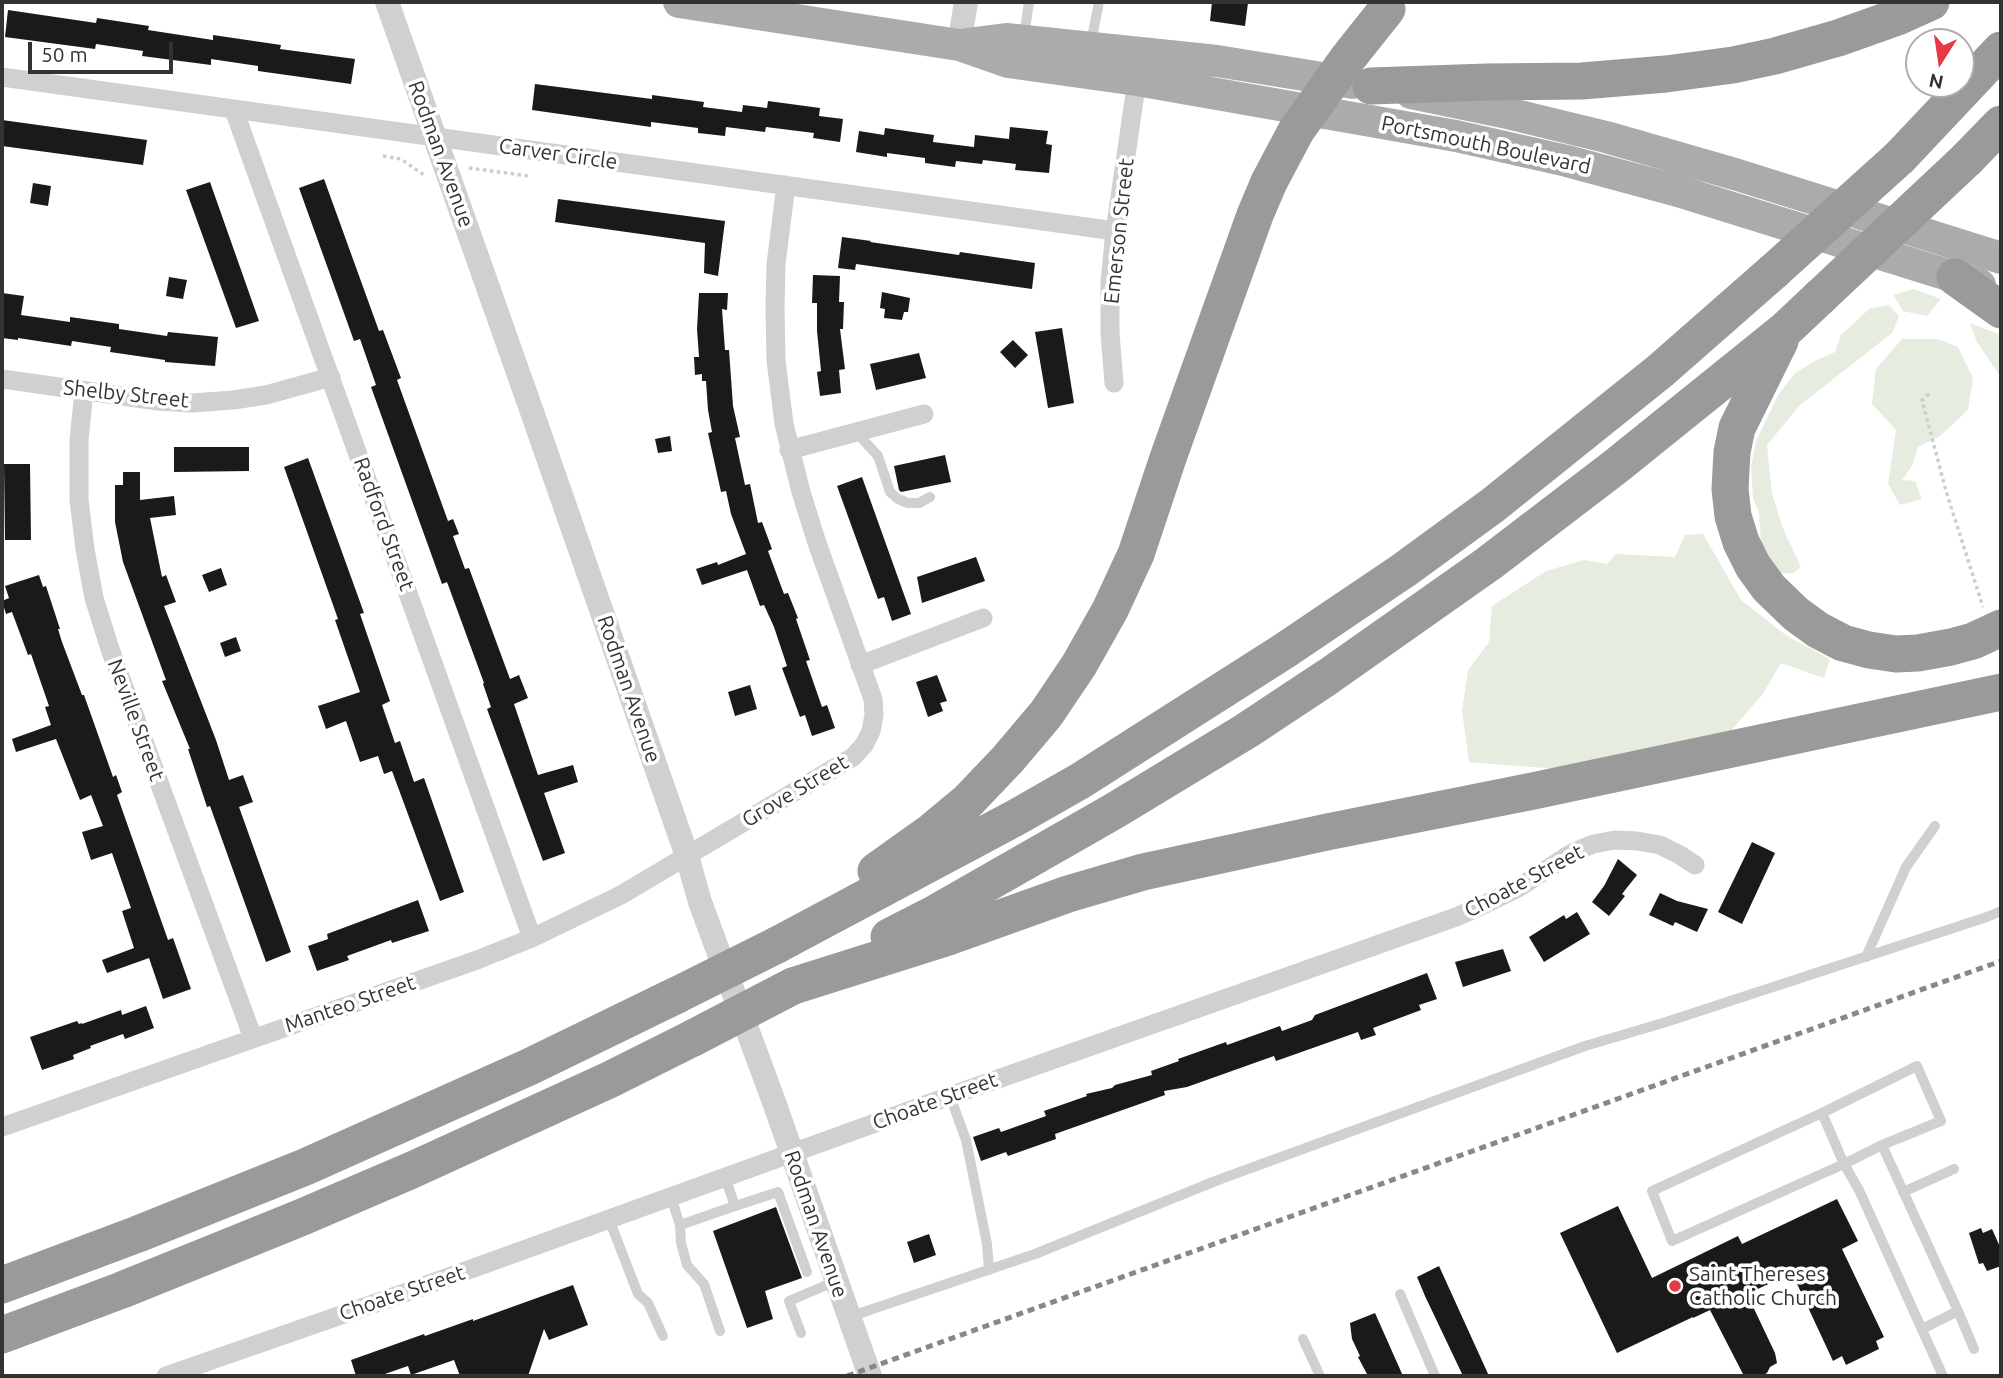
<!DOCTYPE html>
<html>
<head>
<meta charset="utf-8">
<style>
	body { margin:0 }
	#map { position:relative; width:2003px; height:1378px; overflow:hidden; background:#fff; font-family:Ubuntu,sans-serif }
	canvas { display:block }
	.frame { position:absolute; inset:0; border:4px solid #333; pointer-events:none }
	.north { position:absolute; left:1905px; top:28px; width:70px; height:70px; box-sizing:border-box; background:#fff; border:2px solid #adadad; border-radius:50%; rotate:192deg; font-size:19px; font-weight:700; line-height:28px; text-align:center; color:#333 }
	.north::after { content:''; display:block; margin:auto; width:24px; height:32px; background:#e63946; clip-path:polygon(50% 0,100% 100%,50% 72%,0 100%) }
	.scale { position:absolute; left:28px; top:42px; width:145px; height:32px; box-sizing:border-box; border:4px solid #333; border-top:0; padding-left:9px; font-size:21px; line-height:24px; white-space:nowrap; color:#333; -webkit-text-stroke:5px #fff; paint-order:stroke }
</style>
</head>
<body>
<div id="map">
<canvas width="2003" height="1378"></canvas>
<div class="frame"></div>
<div class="north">N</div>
<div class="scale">50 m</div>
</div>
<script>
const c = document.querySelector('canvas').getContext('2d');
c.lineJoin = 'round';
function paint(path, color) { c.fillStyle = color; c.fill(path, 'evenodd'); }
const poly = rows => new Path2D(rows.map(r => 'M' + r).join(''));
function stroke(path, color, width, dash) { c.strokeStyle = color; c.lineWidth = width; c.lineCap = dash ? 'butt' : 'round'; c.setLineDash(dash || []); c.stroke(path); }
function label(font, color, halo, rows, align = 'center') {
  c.font = font + ' Ubuntu,sans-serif'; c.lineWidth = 7; c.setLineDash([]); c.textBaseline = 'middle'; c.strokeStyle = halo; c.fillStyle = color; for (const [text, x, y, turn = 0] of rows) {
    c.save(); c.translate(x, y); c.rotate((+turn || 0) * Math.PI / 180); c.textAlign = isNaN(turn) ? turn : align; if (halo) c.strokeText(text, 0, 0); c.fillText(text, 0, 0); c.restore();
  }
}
paint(poly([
	[1914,289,1941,299,1927,316,1903,311,1893,295],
	[1889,305,1899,316,1892,333,1799,406,1767,445,1772,494,1784,531,1801,567,1794,573,1779,574,1761,543,1759,512,1753,498,1751,467,1756,441,1778,395,1795,373,1817,360,1835,352,1841,335,1869,309],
	[1970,323,2001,335,2001,378,1977,342],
	[1902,339,1938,339,1958,347,1973,378,1968,410,1940,436,1918,447,1912,466,1902,480,1915,481,1922,499,1900,505,1888,484,1896,430,1872,404,1876,369],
	[1703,534,1741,600,1787,636,1830,659,1824,678,1781,663,1762,695,1727,735,1628,752,1557,769,1469,762,1462,711,1468,670,1489,642,1492,606,1546,571,1584,560,1607,564,1616,554,1675,557,1685,535]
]), '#e6ecdf');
paint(poly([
	[1212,2,1248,3,1245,26,1210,21],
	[8,10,96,23,97,18,149,26,148,30,213,40,213,35,281,45,280,49,355,59,351,84,258,71,258,66,211,59,211,65,142,56,143,51,96,44,95,49,5,37],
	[535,84,652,99,652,95,704,102,703,107,742,112,743,105,767,108,768,101,820,108,819,116,843,119,840,142,813,138,814,133,766,127,765,132,726,127,725,136,698,133,698,128,651,122,651,127,532,110],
	[2,120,147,140,143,165,2,146],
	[1010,127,1048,131,1046,144,1052,145,1049,173,1015,170,1016,164,983,160,982,164,956,161,955,167,925,163,925,158,887,153,887,157,856,152,859,131,884,135,885,128,934,135,933,142,974,147,975,135,1009,139],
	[324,179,379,331,383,330,401,378,397,380,448,521,453,519,459,534,453,536,465,569,469,568,510,679,519,675,528,698,514,704,538,775,573,765,578,782,544,793,565,853,543,861,487,709,491,707,483,684,484,683,447,582,442,584,371,387,376,385,360,339,354,341,299,188],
	[210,182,259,321,236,328,186,190],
	[33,183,51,186,48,206,30,203],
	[558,199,725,221,718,276,704,273,705,243,555,222],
	[842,237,871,241,870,242,959,255,960,252,1035,263,1032,289,856,264,855,270,838,268],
	[813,275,840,276,839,302,844,302,843,329,840,329,845,369,839,370,841,393,820,396,817,372,821,371,817,331,817,303,812,303],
	[169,277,187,280,183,299,166,296],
	[882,292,910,298,908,312,904,312,902,320,884,318,885,309,880,308],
	[2,293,24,296,21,315,70,322,70,317,119,324,119,329,167,336,168,332,218,337,215,366,165,362,165,360,110,352,111,347,72,341,71,346,18,338,18,340,2,338],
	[699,293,728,293,727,310,722,309,725,350,729,350,733,406,740,437,735,438,745,485,750,484,758,523,762,522,772,549,768,551,784,594,788,593,798,618,796,619,810,660,806,661,822,707,827,705,835,728,812,736,805,715,800,717,782,668,787,666,774,627,764,605,760,606,747,570,702,585,696,569,717,562,718,565,746,554,731,514,726,491,721,492,708,433,712,432,708,410,706,381,702,381,702,374,695,375,694,357,699,357,697,329],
	[1062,328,1074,403,1048,408,1035,332],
	[1013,340,1028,355,1015,368,1000,352],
	[919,353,926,378,876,390,870,364],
	[670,436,672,451,658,453,655,439],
	[174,447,249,447,249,471,174,472],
	[945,455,951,482,901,492,899,490,894,466],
	[308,458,364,613,360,614,390,701,382,705,395,743,400,741,414,782,424,778,464,892,440,901,392,771,384,774,378,756,360,762,346,721,326,729,318,706,360,692,335,620,338,619,284,467],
	[4,464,30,464,31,540,5,540],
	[123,472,140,472,140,500,174,496,176,515,150,518,162,577,166,575,176,602,164,606,216,740,229,780,243,775,253,802,239,807,291,952,266,962,210,806,207,807,188,749,190,749,162,681,166,680,123,562,115,522,115,485,123,485],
	[862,477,911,614,892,621,884,597,878,599,837,486],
	[976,557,985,581,922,603,917,577],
	[221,568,227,585,209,592,202,575],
	[39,575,43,587,46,586,60,629,58,629,62,642,82,695,84,695,113,777,116,775,122,792,117,795,168,940,173,938,191,989,163,999,149,958,107,973,102,960,134,948,122,911,131,908,112,853,91,860,82,832,103,826,91,795,80,800,56,739,16,752,12,739,51,725,45,707,49,706,31,654,28,655,12,612,6,614,2,601,9,598,5,586],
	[236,637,241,651,225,657,220,643],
	[937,675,947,701,940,703,943,711,928,717,916,682],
	[750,685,757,709,735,716,728,692],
	[1752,842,1775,853,1742,924,1718,912],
	[1618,859,1637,875,1622,894,1625,896,1609,916,1592,902,1604,886],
	[1660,893,1677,901,1708,909,1697,932,1675,922,1673,926,1649,915],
	[418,900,429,931,392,943,391,940,347,956,349,960,317,971,308,946,328,939,327,934],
	[1577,912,1590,934,1544,962,1529,937,1564,915,1566,919],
	[1503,949,1511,971,1463,987,1455,962],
	[1427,973,1437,999,1419,1005,1421,1010,1373,1028,1376,1035,1361,1040,1358,1032,1276,1061,1274,1056,1187,1087,1164,1091,1165,1095,1055,1134,1056,1139,1008,1156,1006,1152,981,1161,973,1137,999,1128,1001,1132,1046,1116,1044,1111,1087,1096,1086,1094,1112,1088,1115,1085,1152,1075,1151,1071,1179,1061,1178,1059,1226,1042,1227,1045,1280,1026,1282,1031,1312,1020,1315,1015],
	[146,1006,154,1028,125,1039,123,1034,90,1046,91,1048,73,1055,74,1059,42,1070,30,1037,77,1021,79,1024,82,1023,82,1024,121,1010,122,1015],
	[1837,1199,1858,1241,1842,1249,1884,1337,1876,1341,1879,1349,1846,1365,1842,1356,1833,1361,1792,1273,1747,1294,1775,1353,1777,1363,1770,1367,1767,1373,1762,1376,1753,1374,1744,1376,1710,1310,1693,1318,1693,1317,1617,1353,1560,1233,1618,1206,1652,1278,1738,1236,1742,1244],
	[776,1207,802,1278,765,1291,773,1319,747,1328,713,1231],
	[1981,1228,1983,1233,1992,1229,2001,1249,2001,1266,1987,1271,1983,1263,1979,1264,1969,1233],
	[929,1234,936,1255,914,1263,907,1242],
	[1439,1266,1489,1376,1463,1376,1425,1296,1417,1277],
	[573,1285,588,1325,549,1340,544,1329,528,1376,460,1376,454,1360,411,1375,408,1366,379,1376,356,1376,351,1360,424,1334,425,1336,473,1319,473,1321],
	[1375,1313,1403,1376,1368,1376,1358,1357,1360,1356,1352,1339,1350,1323]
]), '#1a1a1a');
stroke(poly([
	[383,156,401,159,424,175],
	[469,168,529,176],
	[1929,394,1922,400,1946,491,1983,607]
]), '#cdcdcd', 3.5, [3.5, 3.5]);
stroke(poly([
	[1024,37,1029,2],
	[1091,43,1099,2],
	[856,432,878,456,890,492,898,499,908,503,919,503,930,497],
	[1866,957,1906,867,1935,826],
	[950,1096,966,1140,987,1244,989,1270],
	[1822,1113,1844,1164,1882,1145,1958,1311,1974,1349],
	[1882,1145,1941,1121,1917,1066,1822,1113,1652,1191,1672,1241,1844,1164,1859,1190,1943,1376],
	[725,1177,735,1206,778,1192,807,1272],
	[1903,1192,1954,1169],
	[671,1197,680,1225,681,1243,687,1265,704,1284,720,1331],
	[609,1219,638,1294,648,1303,663,1336],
	[680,1225,735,1206],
	[1400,1294,1435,1376],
	[849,1317,1035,1254,1218,1180,1585,1046,1663,1023,1987,917,2001,911],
	[1922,1329,1958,1311],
	[801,1333,789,1301,836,1281],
	[1303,1339,1320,1376]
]), '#d0d0d0', 10);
stroke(poly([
	[2,77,1115,231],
	[234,110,532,938],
	[2,379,158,401,192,403,233,400,266,395,331,377],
	[1114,383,1110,333,1110,282,1115,231,1137,80],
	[84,391,79,440,79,500,85,549,94,598,110,649,253,1038],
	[789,450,924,414],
	[860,665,983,618],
	[2,1127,477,960,532,938,621,895,853,757,864,745,871,731,874,715,873,699,817,543,801,492,784,424,776,360,775,307,776,264,786,185],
	[166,1376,410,1291,950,1096,1456,917,1479,907,1518,888,1572,853,1593,844,1615,840,1637,841,1660,845,1680,855,1695,865]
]), '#d0d0d0', 19);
stroke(poly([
	[387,2,531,409,687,856,700,902,774,1102,870,1376],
	[959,45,966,2]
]), '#d0d0d0', 24);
stroke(poly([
	[679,2,959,45,1008,62,1137,80,1456,136,1567,161,1678,191,1980,285],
	[967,44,1006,39,1217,61,1353,83],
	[1411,93,1503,112,1606,137,1738,175,2001,258]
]), '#ababab', 32);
stroke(poly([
	[1371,86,1487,82,1582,81,1666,74,1733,65,1775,56,1838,38,1900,16,1931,2],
	[1900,157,2001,50],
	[1967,159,2001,124],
	[1955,277,2001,310],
	[1780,341,1737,428,1732,452,1730,489,1733,516,1741,542,1753,566,1769,588,1796,614,1818,630,1843,643,1869,650,1896,654,1918,653,1951,647,1973,641,2001,628],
	[876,871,932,831,968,801,1008,759,1046,714,1079,665,1110,610,1136,554,1168,458,1255,215,1269,182],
	[889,937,932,915,1114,811,1246,731,1329,676,1488,564,1615,467,1785,330,1820,297],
	[777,945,1015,818,1080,781,1284,651,1404,570,1493,505,1660,371,1774,271],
	[793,986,948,937,1068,894,1143,872,1327,832,1533,791,2001,692],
	[2,1285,138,1234,305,1167,529,1067,677,995],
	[2,1335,122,1290,300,1218,412,1170,609,1080,693,1038]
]), '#9a9a9a', 37);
stroke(poly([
	[847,1376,2001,961]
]), '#888', 5, [7, 5]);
stroke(poly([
	[1269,182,1296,131,1348,58,1387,9],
	[1774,271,1900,157],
	[1820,297,1967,159],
	[677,995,777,945],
	[693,1038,793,986]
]), '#9a9a9a', 37);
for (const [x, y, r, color] of [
	[1675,1286,7,"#e63946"]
]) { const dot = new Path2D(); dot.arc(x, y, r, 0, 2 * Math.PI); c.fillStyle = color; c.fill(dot); stroke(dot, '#fff', 2.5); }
label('21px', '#333', '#fff', [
	["Portsmouth Boulevard",1486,145,12],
	["Rodman Avenue",441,154,70],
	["Carver Circle",558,154,8],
	["Emerson Street",1119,231,-84],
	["Shelby Street",126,394,6],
	["Radford Street",384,524,70],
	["Rodman Avenue",629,689,71],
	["Neville Street",136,720,70],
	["Grove Street",795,791,-31],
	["Choate Street",1524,881,-28],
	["Manteo Street",350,1004,-19],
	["Choate Street",935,1101,-20],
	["Rodman Avenue",816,1224,71],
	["Choate Street",402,1293,-19]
]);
label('21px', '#333', '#fff', [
	["Saint Thereses",1689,1274],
	["Catholic Church",1689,1298]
], 'left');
</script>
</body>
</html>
